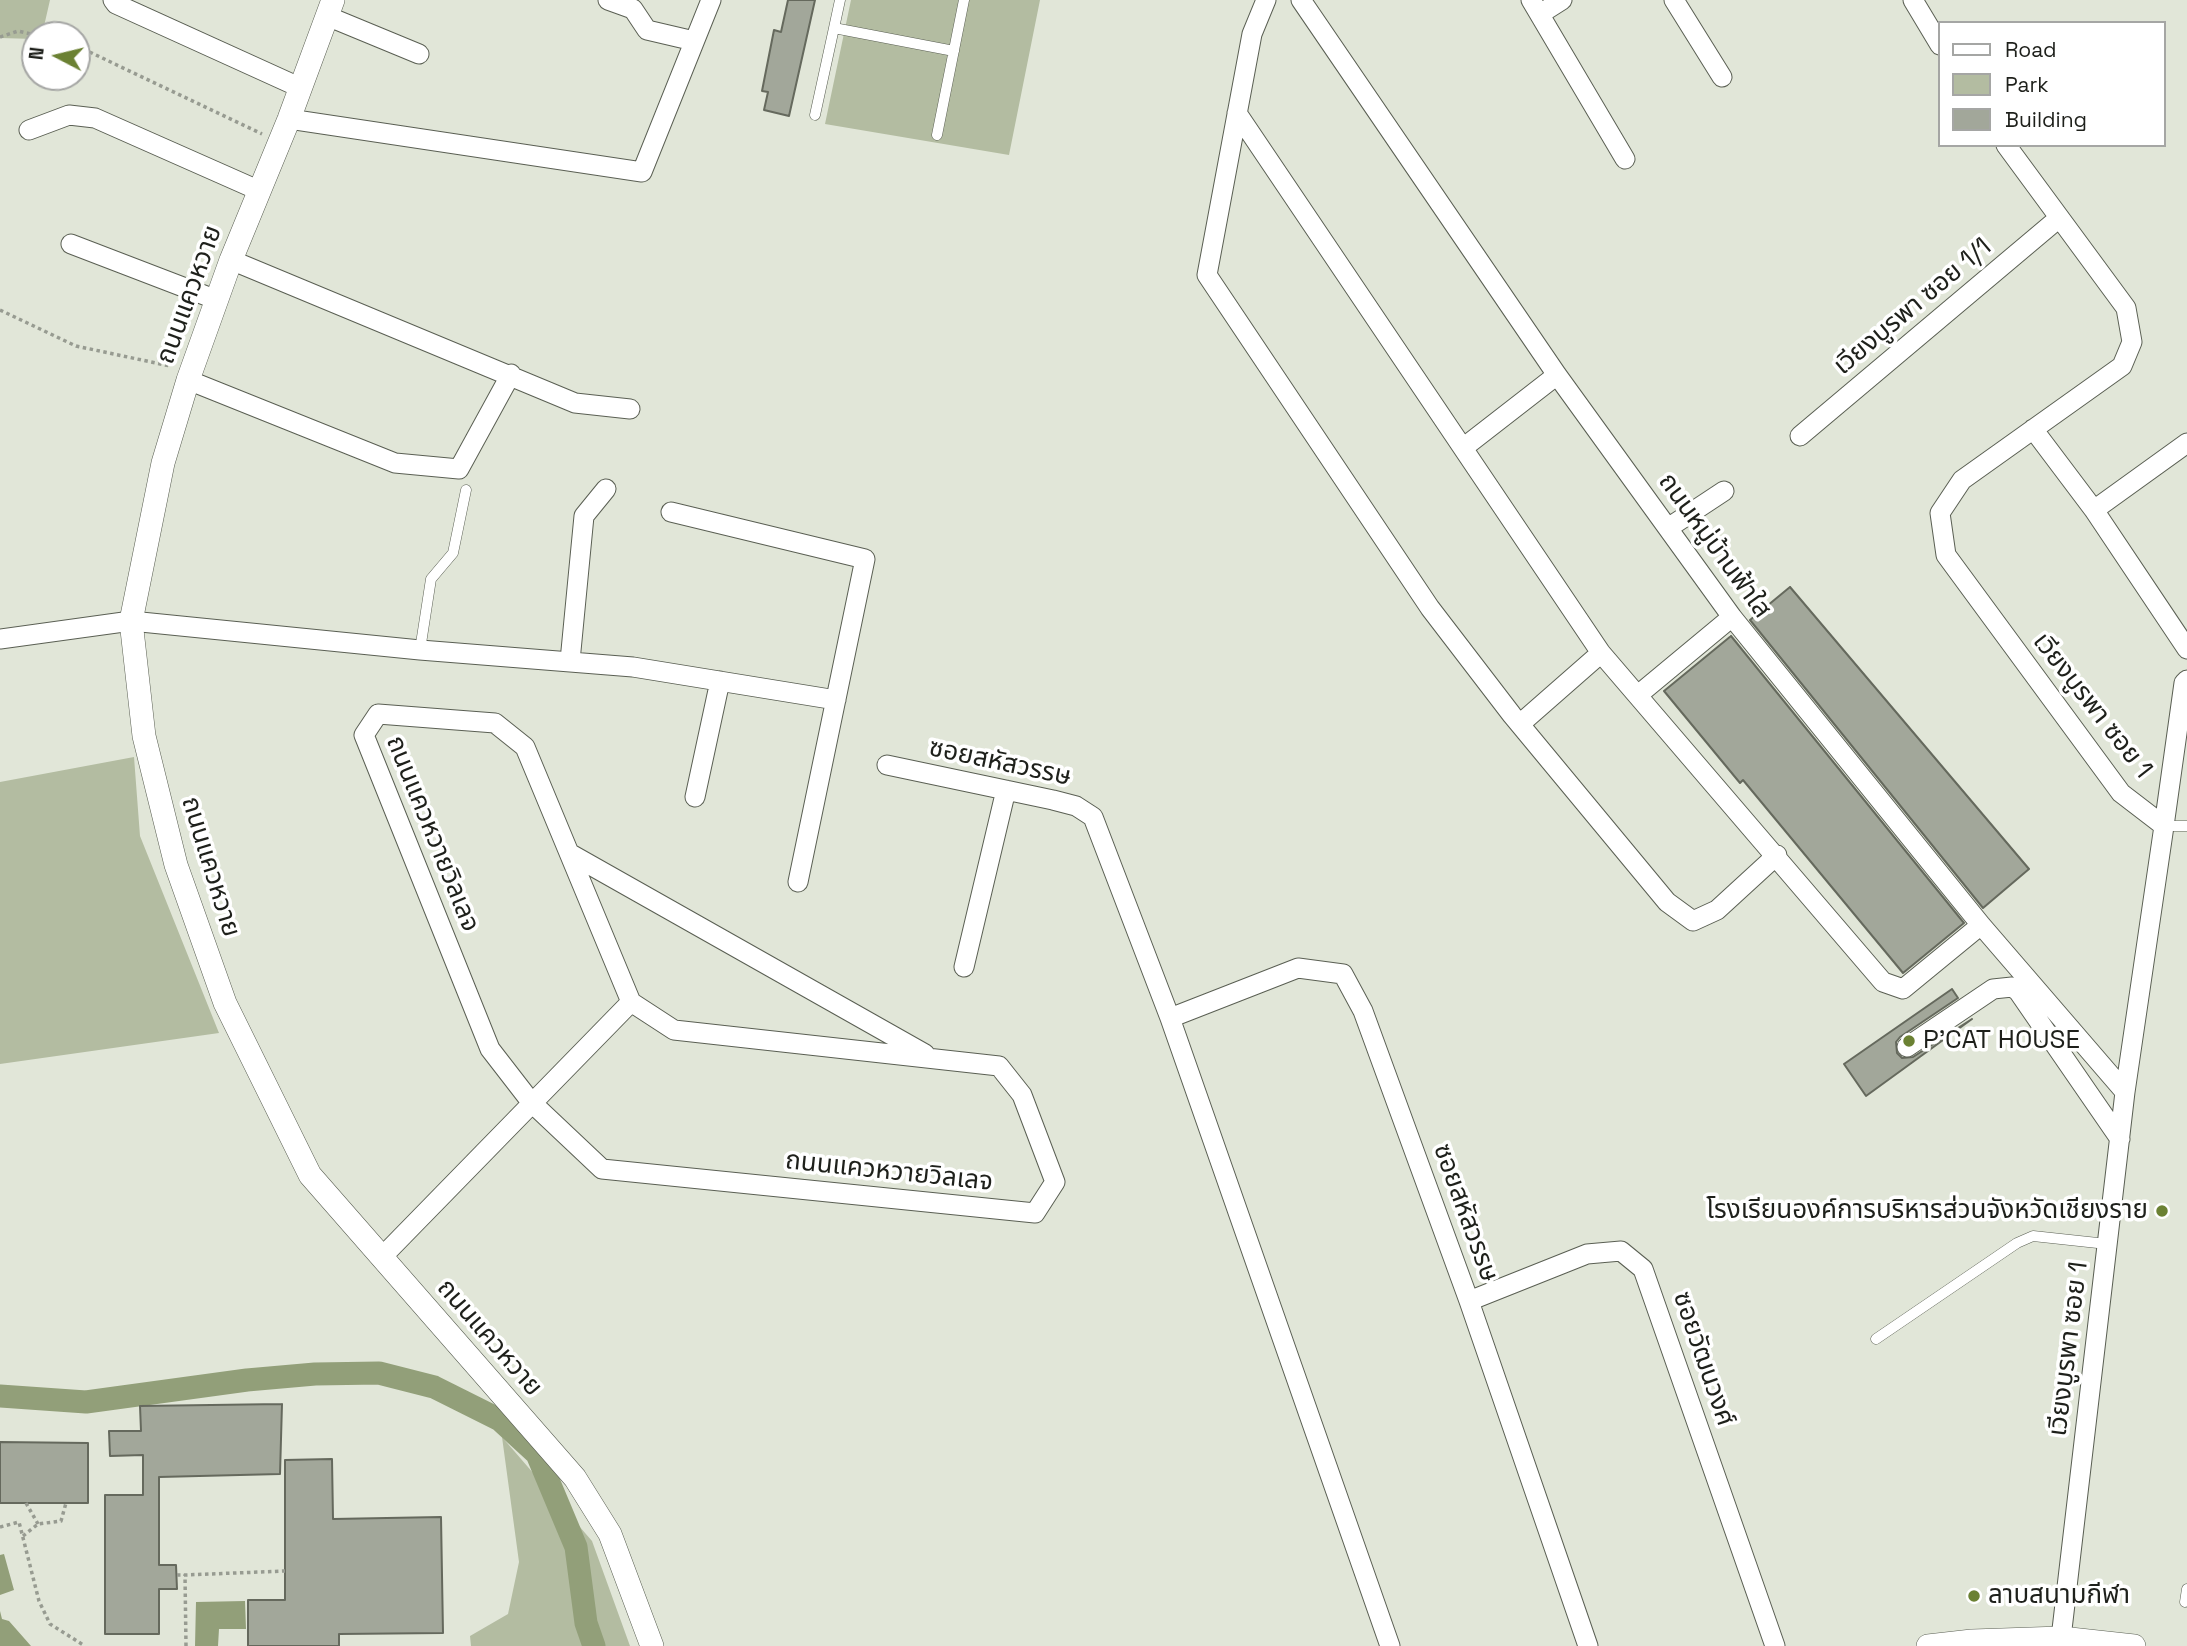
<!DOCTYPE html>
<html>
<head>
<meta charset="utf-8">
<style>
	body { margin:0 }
	#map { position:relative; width:2187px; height:1646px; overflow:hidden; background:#e1e6d8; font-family:"Space Grotesk",sans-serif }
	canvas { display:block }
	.legend { position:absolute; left:1938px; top:21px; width:228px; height:126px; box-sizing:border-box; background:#fff; border:2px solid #a5a6a4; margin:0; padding:9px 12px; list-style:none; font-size:21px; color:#1e201b }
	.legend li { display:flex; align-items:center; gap:14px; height:35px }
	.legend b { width:35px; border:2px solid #a5a6a4 }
	.north { position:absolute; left:21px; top:21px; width:70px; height:70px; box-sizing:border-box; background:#fff; border:2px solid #a5a6a4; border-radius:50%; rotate:277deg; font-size:19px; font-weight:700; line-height:28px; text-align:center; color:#1e201b }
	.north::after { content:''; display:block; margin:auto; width:24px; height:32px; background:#6b8133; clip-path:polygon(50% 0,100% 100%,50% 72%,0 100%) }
</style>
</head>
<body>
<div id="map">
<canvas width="2187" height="1646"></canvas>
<ul class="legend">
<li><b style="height:9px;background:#fff"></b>Road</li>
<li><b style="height:19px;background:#b3bca1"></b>Park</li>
<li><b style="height:19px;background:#a2a79a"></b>Building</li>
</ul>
<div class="north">N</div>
</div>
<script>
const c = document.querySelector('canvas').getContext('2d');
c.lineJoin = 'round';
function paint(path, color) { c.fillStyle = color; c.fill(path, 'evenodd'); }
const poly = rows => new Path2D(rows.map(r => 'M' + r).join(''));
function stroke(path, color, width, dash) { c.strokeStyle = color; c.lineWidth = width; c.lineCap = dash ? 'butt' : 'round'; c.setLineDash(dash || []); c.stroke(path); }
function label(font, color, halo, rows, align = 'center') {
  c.font = font + ' "Space Grotesk","Noto Sans Thai",sans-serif'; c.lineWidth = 7; c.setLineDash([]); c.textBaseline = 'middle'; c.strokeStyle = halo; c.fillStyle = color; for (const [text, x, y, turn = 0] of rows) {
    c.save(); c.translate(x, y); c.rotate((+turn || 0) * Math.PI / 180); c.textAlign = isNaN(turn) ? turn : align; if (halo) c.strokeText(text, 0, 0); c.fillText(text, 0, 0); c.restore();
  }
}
paint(poly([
	[0,0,50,0,42,35,35,35,35,39,0,38],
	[851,0,1040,0,1009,155,825,124],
	[134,757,140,836,219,1033,0,1064,0,782],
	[502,1437,592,1541,630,1646,471,1646,470,1636,508,1614,519,1562]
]), '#b3bca1');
paint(poly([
	[4,1554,14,1590,0,1595,0,1555],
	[245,1601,246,1629,219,1629,218,1646,195,1646,196,1602],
	[0,1611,2,1619,9,1621,31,1646,0,1646]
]), '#929f79');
stroke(poly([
	[0,1396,86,1402,247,1380,315,1374,379,1373,434,1387,500,1420,537,1454,576,1547,586,1623,594,1646]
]), '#929f79', 23);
const building = poly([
	[788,0,815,0,789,116,764,110,768,92,762,91,774,30,781,32,788,0],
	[1790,587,2029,869,1983,908,1750,620,1790,587],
	[1731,636,1964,923,1903,973,1743,780,1740,783,1664,691,1731,636],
	[1952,989,1958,998,1900,1037,1896,1042,1897,1053,1902,1058,1913,1057,1972,1019,1866,1096,1844,1064,1952,989],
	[282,1404,280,1474,159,1477,159,1565,176,1565,177,1589,159,1589,159,1634,105,1634,105,1495,143,1495,143,1455,110,1456,109,1431,141,1431,140,1406,282,1404],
	[0,1442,88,1443,88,1503,0,1503,0,1442],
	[332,1459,333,1519,441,1517,443,1633,339,1634,339,1646,248,1646,248,1600,285,1600,285,1460,332,1459]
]);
paint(building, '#a2a79a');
stroke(building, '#65695d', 2);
const service = poly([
	[834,28,840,0],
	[815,115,834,28,954,51],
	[937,135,964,0],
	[420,650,431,579,453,553,466,490],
	[2164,826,2187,826],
	[1876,1339,2017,1243,2033,1236,2107,1244],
	[2185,1602,2187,1589]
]);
const minor = poly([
	[113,0,116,4,301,88],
	[608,0,633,9,647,30,694,41],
	[1266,0,1252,34,1207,275,1430,608,1512,715,1667,902,1693,921,1717,910,1777,855],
	[1301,0,1557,375,1732,617,1981,925,2125,1092],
	[1531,0,1625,159],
	[1674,0,1722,77],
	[1913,0,1940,45],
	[1540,14,1562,0],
	[327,16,419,54],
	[1237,113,1601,653,1883,982,1903,989,1981,925],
	[289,119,642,172,711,0],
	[29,130,69,115,95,118,260,191],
	[2006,145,2126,308,2132,342,2122,366,1962,480,1940,513,1946,555,2121,793,2164,826,2125,1092,2061,1638],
	[71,244,217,300],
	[231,260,575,403,630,409],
	[188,380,395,463,459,469,511,374],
	[2033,429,2094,510,2187,649],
	[1800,436,2059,218],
	[1463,448,1557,375],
	[2094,510,2187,443],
	[671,512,865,559,798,882],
	[1668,528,1724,491],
	[0,639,131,621,420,650,633,667,836,700],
	[570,661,584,516,606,489],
	[1638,695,1732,617],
	[378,714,495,723,525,747,631,1002,674,1030,999,1066,1022,1095,1055,1182,1035,1213,602,1169,531,1102,490,1049,364,735,378,714],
	[1520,724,1601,653],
	[887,765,1053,800,1076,806,1093,817,1170,1018,1390,1646],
	[695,797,720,681],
	[2164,826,2184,683,2187,680],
	[569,853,925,1054],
	[964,967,1006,790],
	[1170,1018,1298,968,1343,974,1363,1011,1469,1301,1588,1646],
	[1907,1047,1993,989,2012,987,2018,991,2120,1139],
	[381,1258,631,1002],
	[1469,1301,1587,1254,1621,1251,1643,1269,1775,1646]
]);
const tertiary = poly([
	[333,0,289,119,231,260,188,380,163,463,131,621,144,736,176,865,225,1003,310,1175,575,1478,610,1534,652,1646],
	[1928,1646,1972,1641,2061,1638,2134,1646]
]);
stroke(service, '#5a5f53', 11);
stroke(minor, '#5a5f53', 21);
stroke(tertiary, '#5a5f53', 24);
stroke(poly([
	[0,37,18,31,35,35],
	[77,46,262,134],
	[0,310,76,346,170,366],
	[26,1503,38,1524],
	[0,1527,19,1522,39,1601,50,1624,85,1646],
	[23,1536,38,1524,61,1521,66,1503],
	[177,1575,185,1575],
	[186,1646,185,1575,285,1571]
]), '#979b91', 3.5, [3.5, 3.5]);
stroke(service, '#fff', 10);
stroke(minor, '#fff', 19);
stroke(tertiary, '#fff', 23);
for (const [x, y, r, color] of [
	[1909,1041,7,"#6b8133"],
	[2162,1211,7,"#6b8133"],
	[1974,1596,7,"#6b8133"]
]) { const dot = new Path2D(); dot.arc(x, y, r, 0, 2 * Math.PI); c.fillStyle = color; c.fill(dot); stroke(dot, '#fff', 2.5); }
label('26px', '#1e201b', '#fff', [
	["ถนนแควหวาย",190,295,-70],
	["เวียงบูรพา ซอย 1/1",1913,307,-40],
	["ถนนหมู่บ้านฟ้าใส",1714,546,54],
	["เวียงบูรพา ซอย 1",2092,706,52],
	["ซอยสหัสวรรษ",1000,763,12],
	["ถนนแควหวายวิลเลจ",432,834,68],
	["ถนนแควหวาย",210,867,73],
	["ถนนแควหวายวิลเลจ",889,1172,6],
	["ซอยสหัสวรรษ",1465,1213,70],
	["ถนนแควหวาย",489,1338,49],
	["เวียงบูรพา ซอย 1",2069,1349,-83],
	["ซอยวัฒนวงศ์",1703,1359,71]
]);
label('26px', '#1e201b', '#fff', [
	["P'CAT HOUSE",1923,1041],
	["โรงเรียนองค์การบริหารส่วนจังหวัดเชียงราย",2148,1211,"right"],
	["ลาบสนามกีฬา",1988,1596]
], 'left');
</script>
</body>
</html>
